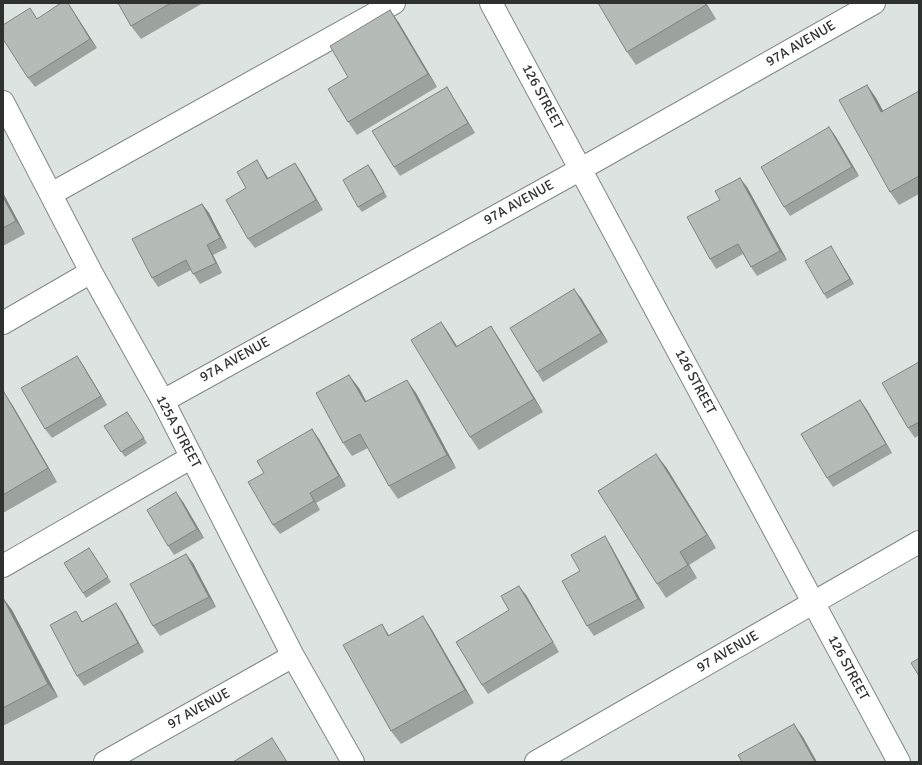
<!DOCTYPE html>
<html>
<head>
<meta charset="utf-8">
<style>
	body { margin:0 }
	#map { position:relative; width:922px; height:765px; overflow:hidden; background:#dde3e0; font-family:Signika,sans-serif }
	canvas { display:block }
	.frame { position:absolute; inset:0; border:4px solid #2f3130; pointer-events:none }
</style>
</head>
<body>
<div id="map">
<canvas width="922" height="765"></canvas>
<div class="frame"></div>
</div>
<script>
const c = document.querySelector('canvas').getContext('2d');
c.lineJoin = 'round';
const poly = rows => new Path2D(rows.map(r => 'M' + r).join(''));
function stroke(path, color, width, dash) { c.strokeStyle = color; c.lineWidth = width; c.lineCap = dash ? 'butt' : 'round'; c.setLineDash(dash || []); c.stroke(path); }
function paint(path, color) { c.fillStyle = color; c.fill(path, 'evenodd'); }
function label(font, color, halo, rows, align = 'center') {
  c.font = font + ' Signika,sans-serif'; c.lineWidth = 3.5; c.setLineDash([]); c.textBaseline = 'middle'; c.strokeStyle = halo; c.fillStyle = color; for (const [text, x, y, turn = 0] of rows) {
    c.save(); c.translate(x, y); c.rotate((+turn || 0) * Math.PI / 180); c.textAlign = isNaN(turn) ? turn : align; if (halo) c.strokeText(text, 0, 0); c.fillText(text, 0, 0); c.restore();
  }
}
const minor = poly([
	[491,3,899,762],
	[3,102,91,272,163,401,293,656,353,762],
	[51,194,394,3],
	[3,323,91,272],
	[163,401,581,169,874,3],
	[3,566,192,457],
	[105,762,293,656],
	[536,762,919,542]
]);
stroke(minor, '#818784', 24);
stroke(minor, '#fff', 22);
paint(poly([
	[118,3,203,3,141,39,131,26],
	[706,3,716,19,636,65,627,52],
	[72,9,97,48,35,87,28,78,37,18],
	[390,10,399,23,437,87,357,135,348,122,348,77],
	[867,85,876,98,883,111,919,92,919,194,899,205,890,192],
	[447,87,453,97,475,133,400,176,394,167],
	[829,127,836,137,859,176,790,216,784,207],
	[263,170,268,178,301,172,323,210,255,248,248,239,246,188],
	[372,170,387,197,362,212,358,207],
	[747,187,787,260,757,276,751,267,743,254,716,269,710,259],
	[3,193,25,234,3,246],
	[202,204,209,213,227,248,213,255,222,273,200,284,191,270,158,287,152,278],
	[834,251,854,284,827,299,824,294],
	[581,298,608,342,543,382,537,372],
	[441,322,450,335,457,346,491,326,500,340,543,412,479,450,470,437],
	[77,356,83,365,107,405,52,438,45,429],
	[919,362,919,435,915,438,908,428],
	[359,388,366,401,416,393,456,468,398,499,389,486,368,448,352,456,343,443],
	[3,393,13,406,57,482,3,513],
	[860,400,867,410,892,453,833,487,827,478],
	[127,412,147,443,125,457,104,426],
	[312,429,319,439,346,486,316,503,320,510,280,534,273,525,264,473],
	[666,467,716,548,689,565,697,578,666,598,657,584],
	[183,502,204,538,174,555,168,546],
	[611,546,645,608,594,636,587,626,580,571],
	[92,552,111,582,86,598,83,593],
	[193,563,216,607,160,636,153,626],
	[526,595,559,652,488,694,482,685,509,610],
	[3,598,12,610,58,697,3,726],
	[116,603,122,612,144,652,84,686,77,676,83,621],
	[423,616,432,630,474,703,401,744,391,731,382,624,389,635]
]), '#9ca29e');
paint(poly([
	[68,3,72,9,97,48,90,39],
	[705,3,706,3,716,19],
	[390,10,399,23,437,87,428,74],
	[867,85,876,98,891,125,881,112],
	[447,87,453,97,475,133,468,123],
	[829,127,836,137,859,176,852,167],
	[257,160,263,170,274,188,267,179],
	[295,163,301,172,323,210,316,200],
	[368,165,372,170,387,197,384,192],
	[740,178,747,187,787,260,780,251],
	[3,193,25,234,16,221,3,197],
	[202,204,209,213,227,248,220,238],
	[207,245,213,255,222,273,216,263],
	[831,246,834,251,854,284,850,279],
	[574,289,581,298,608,342,601,333],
	[441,322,450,335,465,360,456,347],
	[491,326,500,340,543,412,534,399],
	[77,356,83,365,107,405,101,396],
	[349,375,359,388,374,416,365,402],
	[407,380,416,393,456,468,447,455],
	[4,392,13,406,57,482,48,468],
	[860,400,867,410,892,453,886,444],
	[312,429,319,439,346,486,339,476],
	[656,454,666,467,716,548,707,535],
	[176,492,183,502,204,538,197,529],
	[310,493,316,503,320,510,314,501],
	[605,536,611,546,645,608,638,599],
	[680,552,689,565,697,578,688,565],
	[186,554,193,563,216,607,209,597],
	[519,586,526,595,559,652,553,642],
	[3,598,12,610,58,697,48,684],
	[116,603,122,612,144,652,138,643],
	[423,616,432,630,474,703,465,690],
	[794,724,803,737,817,762,815,762]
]), '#7f8481');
const building = poly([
	[61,3,68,3,90,39,28,78,3,39,3,25,30,8,37,19,61,3],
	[118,3,171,3,131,26,118,3],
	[598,3,705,3,706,5,627,52,598,3],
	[390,10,428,74,348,122,328,89,348,77,330,46,390,10],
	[867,85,881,112,919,91,919,176,890,192,839,100,867,85],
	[447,87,468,123,394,167,372,131,447,87],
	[829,127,852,167,784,207,761,167,829,127],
	[257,160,267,179,295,163,316,200,248,239,226,200,246,188,237,172,257,160],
	[368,165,384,192,358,207,343,180,368,165],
	[740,178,780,251,751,267,738,244,710,259,687,217,720,200,715,191,740,178],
	[3,197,16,221,3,228,3,197],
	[202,204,220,238,207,245,216,263,193,274,186,260,152,278,132,239,202,204],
	[831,246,850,279,824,294,805,261,831,246],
	[574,289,601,333,537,372,510,328,574,289],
	[441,322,456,347,491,326,534,399,470,437,411,340,441,322],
	[77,356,101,396,45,429,21,388,77,356],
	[919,362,919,422,908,428,882,383,919,362],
	[349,375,365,402,407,380,447,455,389,486,360,434,343,443,316,393,349,375],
	[4,392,48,468,3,495,3,393,4,392],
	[860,400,886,444,827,478,801,434,860,400],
	[127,412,144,438,121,452,104,426,127,412],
	[312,429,339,476,310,493,314,501,273,525,248,482,264,473,257,461,312,429],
	[656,454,707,535,680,552,688,565,657,584,598,491,656,454],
	[176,492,197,529,168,546,147,510,176,492],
	[605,536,638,599,587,626,562,581,580,571,571,555,605,536],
	[89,548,108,577,83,593,64,563,89,548],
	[186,554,209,597,153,626,130,584,186,554],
	[519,586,553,642,482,685,456,642,509,610,501,596,519,586],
	[3,598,48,684,3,708,3,598],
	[116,603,138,643,77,676,50,625,76,611,82,622,116,603],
	[423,616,465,690,391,731,343,645,382,624,388,636,423,616],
	[919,658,919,676,911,663,919,658],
	[794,724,815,762,742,762,738,755,794,724],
	[272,738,287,762,233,762,272,738]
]);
paint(building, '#b5bcb8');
stroke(building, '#7f8481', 1);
label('14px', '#2f3130', '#fff', [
	["97A AVENUE",801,44,-30],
	["126 STREET",542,97,62],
	["97A AVENUE",519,203,-29],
	["97A AVENUE",235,360,-29],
	["126 STREET",695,382,62],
	["125A STREET",178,432,62],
	["97 AVENUE",728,652,-30],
	["126 STREET",848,668,62],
	["97 AVENUE",199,709,-29]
]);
</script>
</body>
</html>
